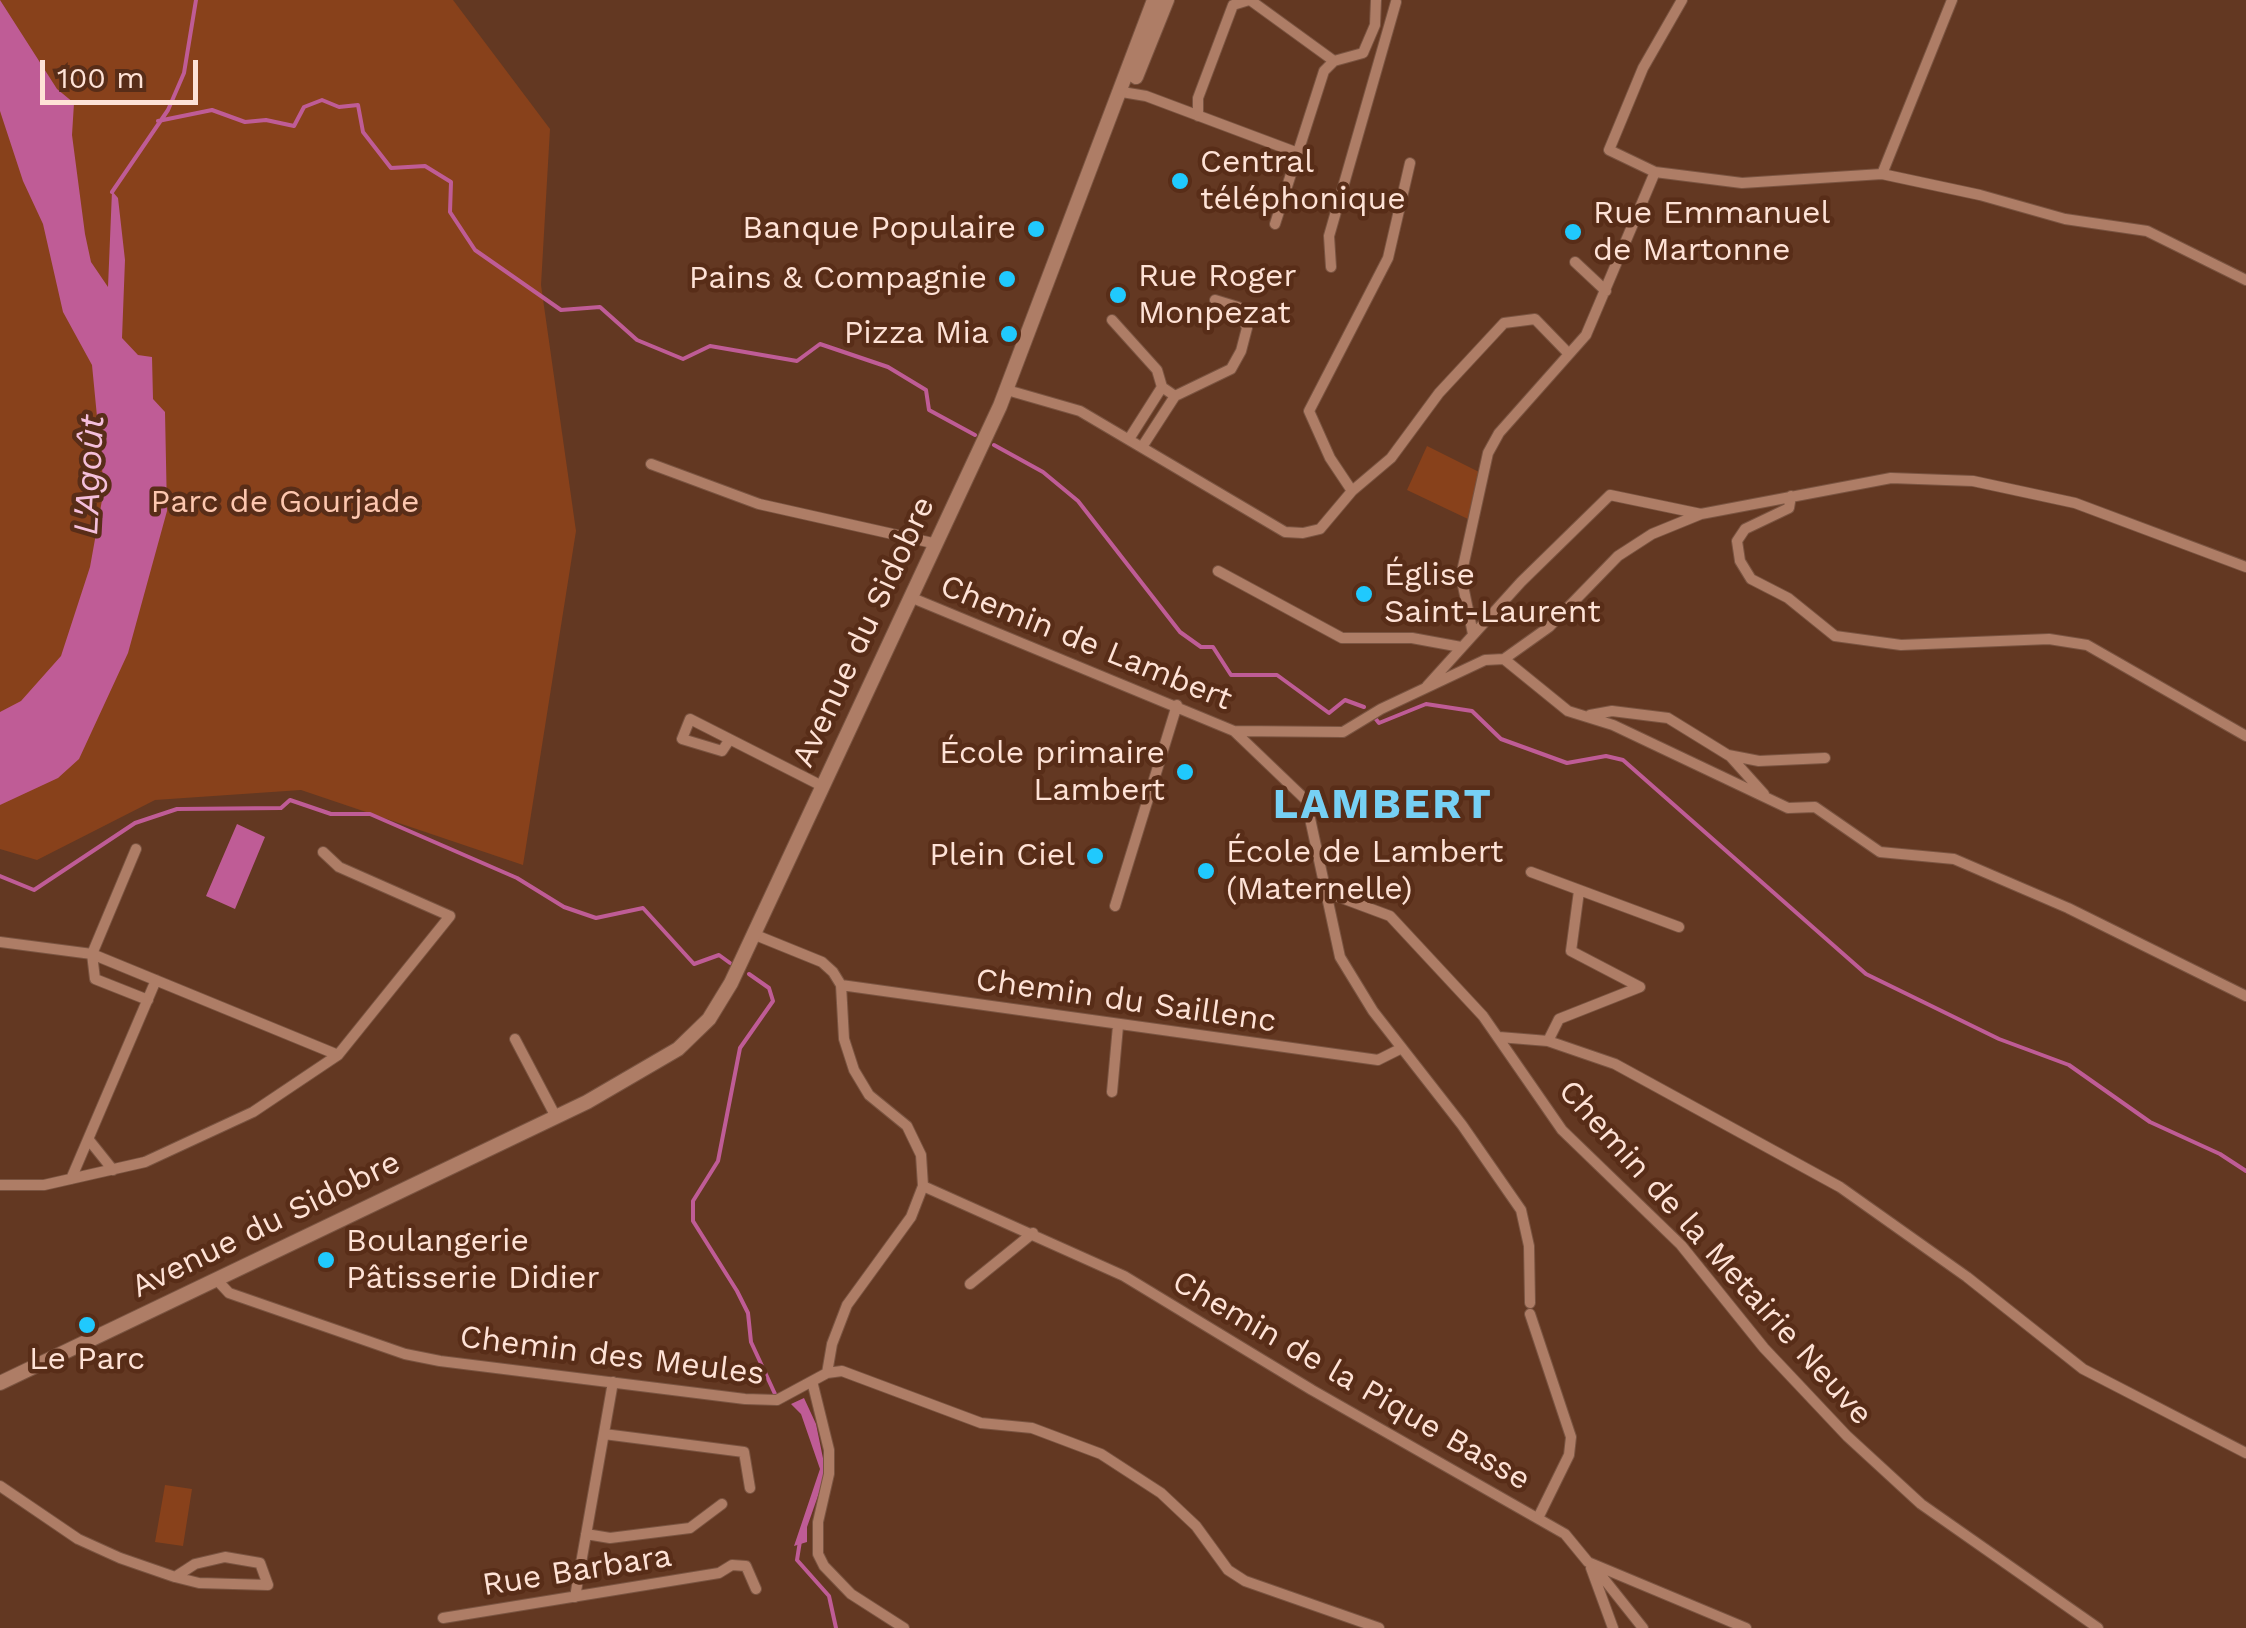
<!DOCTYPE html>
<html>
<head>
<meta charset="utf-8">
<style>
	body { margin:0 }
	#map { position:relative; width:2246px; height:1628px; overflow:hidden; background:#633822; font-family:"Work Sans",sans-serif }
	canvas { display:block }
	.scale { position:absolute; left:40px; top:60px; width:158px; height:45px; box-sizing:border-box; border:5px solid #fee2d6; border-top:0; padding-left:12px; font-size:30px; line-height:35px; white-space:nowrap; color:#fee2d6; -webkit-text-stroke:8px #582d18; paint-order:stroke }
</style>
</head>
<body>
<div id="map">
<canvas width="2246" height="1628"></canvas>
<div class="scale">100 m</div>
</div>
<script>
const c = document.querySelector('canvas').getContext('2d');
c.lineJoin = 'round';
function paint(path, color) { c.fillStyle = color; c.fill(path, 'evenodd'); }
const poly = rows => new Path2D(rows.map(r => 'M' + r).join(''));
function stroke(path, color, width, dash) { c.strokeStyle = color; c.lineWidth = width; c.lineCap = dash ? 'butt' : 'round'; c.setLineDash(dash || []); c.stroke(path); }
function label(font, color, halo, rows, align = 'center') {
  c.font = font + ' "Work Sans",sans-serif'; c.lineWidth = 9; c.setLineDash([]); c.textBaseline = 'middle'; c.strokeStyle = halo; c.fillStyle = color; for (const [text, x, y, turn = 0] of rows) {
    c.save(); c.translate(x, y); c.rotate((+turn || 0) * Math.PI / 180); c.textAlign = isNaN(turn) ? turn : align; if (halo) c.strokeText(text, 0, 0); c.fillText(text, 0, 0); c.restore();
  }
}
paint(poly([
	[0,0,453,0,550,129,541,285,576,531,523,865,301,790,155,800,37,860,0,849],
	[1427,446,1479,472,1468,519,1407,490],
	[165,1485,192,1489,183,1546,155,1542]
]), '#88411b');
paint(poly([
	[0,0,57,89,74,103,72,135,85,234,91,262,108,287,112,191,118,198,125,260,122,338,138,355,152,357,153,399,165,412,167,511,128,653,79,759,58,778,0,805,0,712,21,701,61,656,90,567,104,489,92,365,63,312,43,224,23,181,0,111],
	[237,824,265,837,235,909,206,896],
	[804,1398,816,1424,826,1473,807,1527,807,1542,794,1546,820,1469,801,1414,791,1404]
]), '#bf5c96');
stroke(poly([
	[158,121,212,110,245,122,266,120,294,126,304,107,322,100,339,107,358,105,363,132,391,168,425,166,451,182,450,212,475,250,561,310,600,307,637,340,683,359,710,346,797,361,820,344,888,367,926,390,929,410,975,435],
	[112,192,168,110,184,73,196,0],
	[994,445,1043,472,1078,501,1180,632,1201,647,1213,647,1231,675,1277,675,1329,713,1345,700,1364,707],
	[1375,718,1379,723,1426,704,1472,711,1501,739,1567,763,1606,756,1623,760,1866,974,1999,1039,2069,1065,2150,1122,2220,1154,2246,1171],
	[0,876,34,890,135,823,177,809,281,808,290,800,331,814,370,814,517,878,564,907,596,918,643,908,694,964,719,955,730,963],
	[749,974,769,988,773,1001,740,1048,718,1161,693,1201,693,1221,737,1291,748,1313,751,1342,775,1394],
	[800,1541,797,1560,829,1596,836,1628]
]), '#bf5c96', 4);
const minor = poly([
	[1250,0,1334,61],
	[1682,0,1643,68,1609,150,1655,172,1742,183,1882,174,1980,195,2065,219,2147,231,2246,280],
	[1122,92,1146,96,1298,153],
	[1198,116,1198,98,1233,5,1249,0],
	[1882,174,1952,0],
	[1275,224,1324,71,1334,61,1363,53,1375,25,1376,0],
	[1575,262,1606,291],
	[1331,267,1329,236,1396,2],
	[1112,320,1157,370,1162,387,1175,396,1142,447],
	[1007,390,1080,411,1285,532,1303,533,1320,529,1352,491,1391,458,1439,393,1504,323,1535,319,1569,354],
	[1175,396,1231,369,1241,351,1247,328,1238,307,1215,300],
	[1129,439,1162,387],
	[651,464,759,504,937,544],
	[1352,491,1330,458,1309,411,1388,258,1410,163],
	[1791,496,1789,508,1745,529,1737,541,1740,561,1751,579,1788,598,1835,636,1901,645,2049,639,2087,645,2246,736],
	[1218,571,1342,638,1412,638,1461,647],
	[910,597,1234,731,1343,732,1381,709,1485,660,1504,659,1568,711,1613,725,1788,808,1815,807,1880,852,1954,859,2068,908,2246,996],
	[1473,634,1461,576,1488,453,1499,433,1586,335,1655,172],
	[1504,659,1549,627,1618,556,1652,534,1701,514],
	[1427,686,1521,582,1610,495,1701,514,1891,478,1973,481,2075,503,2246,567],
	[1590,715,1612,711,1668,718,1728,755,1759,761,1825,758],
	[1234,731,1306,800,1340,957,1373,1011,1462,1125,1521,1210,1529,1246,1530,1303],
	[728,742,722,751,682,739,690,719,822,786],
	[1729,755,1764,794],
	[136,849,92,954,95,979,148,1000],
	[1531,872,1679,927],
	[1323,891,1390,916,1483,1016,1562,1130,1681,1245,1764,1348,1847,1436,1921,1504,2098,1628],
	[1115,906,1177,705],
	[0,942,92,954,338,1055],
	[841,985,1378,1060,1402,1048],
	[1499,1037,1548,1041,1615,1064,1840,1187,1967,1277,2083,1369,2246,1453],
	[515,1039,556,1117],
	[1548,1041,1559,1019,1640,987,1571,951,1579,891],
	[1112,1092,1118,1026],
	[89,1140,113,1170],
	[71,1179,156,980],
	[0,1185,44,1185,145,1162,253,1112,338,1055,450,916,339,867,323,852],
	[923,1186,1124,1276,1312,1390,1565,1534,1588,1562,1746,1628],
	[216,1279,229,1293,405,1354,440,1361,745,1399,777,1400,827,1373,832,1344,847,1305,911,1217,923,1186,921,1155,907,1126,869,1095,854,1070,844,1039,841,985,833,972,822,962,753,934],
	[970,1284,1033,1233],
	[1530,1314,1571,1437,1569,1455,1538,1518],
	[827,1373,842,1371,981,1423,1032,1428,1101,1454,1161,1493,1196,1526,1228,1570,1245,1581,1379,1628],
	[812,1381,829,1450,829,1474,818,1522,818,1554,824,1566,851,1594,904,1628],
	[604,1434,744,1452,750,1488],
	[0,1486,78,1539,120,1558,175,1577,199,1583,268,1585,260,1563,225,1557,195,1564,175,1577],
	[586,1534,610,1538,690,1528,722,1504],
	[1591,1568,1613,1628],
	[1596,1569,1643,1628],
	[575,1597,613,1382],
	[443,1618,719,1573,732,1565,746,1566,756,1589]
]);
const secondary = poly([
	[1136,77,1167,0],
	[0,1383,587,1102,678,1049,709,1019,731,983,1000,406,1154,0]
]);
stroke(minor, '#7a5441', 12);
stroke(secondary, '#7a5441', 16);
stroke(minor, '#ae7d66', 10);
stroke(secondary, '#ae7d66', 14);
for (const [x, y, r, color] of [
	[1180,181,10,"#20c9fd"],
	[1036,229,10,"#20c9fd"],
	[1573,232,10,"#20c9fd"],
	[1007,279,10,"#20c9fd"],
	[1118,295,10,"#20c9fd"],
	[1009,334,10,"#20c9fd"],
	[1364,594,10,"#20c9fd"],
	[1185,772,10,"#20c9fd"],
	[1095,856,10,"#20c9fd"],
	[1206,871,10,"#20c9fd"],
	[326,1260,10,"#20c9fd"],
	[87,1325,10,"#20c9fd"]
]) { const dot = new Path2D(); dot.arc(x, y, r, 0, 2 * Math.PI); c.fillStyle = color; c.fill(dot); stroke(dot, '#582d18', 4); }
label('32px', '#fee2d6', '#582d18', [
	["Central",1200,163],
	["téléphonique",1200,200],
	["Rue Emmanuel",1593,214],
	["de Martonne",1593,251],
	["Banque Populaire",1016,229,"right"],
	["Rue Roger",1138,277],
	["Monpezat",1138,314],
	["Pains & Compagnie",987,279,"right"],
	["Pizza Mia",989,334,"right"],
	["Église",1384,576],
	["Saint-Laurent",1384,613],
	["École primaire",1165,754,"right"],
	["Lambert",1165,791,"right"],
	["École de Lambert",1226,853],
	["(Maternelle)",1226,890],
	["Plein Ciel",1075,856,"right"],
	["Boulangerie",346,1242],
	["Pâtisserie Didier",346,1279],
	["Le Parc",87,1360,"center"]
], 'left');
label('32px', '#fdc7af', '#582d18', [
	["Parc de Gourjade",285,503]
]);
label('32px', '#fee2d6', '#582d18', [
	["Avenue du Sidobre",864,632,-65],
	["Chemin de Lambert",1086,643,22],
	["Chemin du Saillenc",1126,1001,8],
	["Avenue du Sidobre",266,1225,-26],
	["Chemin de la Metairie Neuve",1715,1253,48],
	["Chemin des Meules",612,1356,7],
	["Chemin de la Pique Basse",1351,1381,30],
	["Rue Barbara",577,1571,-9]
]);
label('italic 35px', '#f4bfdb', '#582d18', [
	["L'Agoût",90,475,-87]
]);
c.letterSpacing = '2.5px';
label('bold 42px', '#76d0f4', '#582d18', [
	["LAMBERT",1383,806]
]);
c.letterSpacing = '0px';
</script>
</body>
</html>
